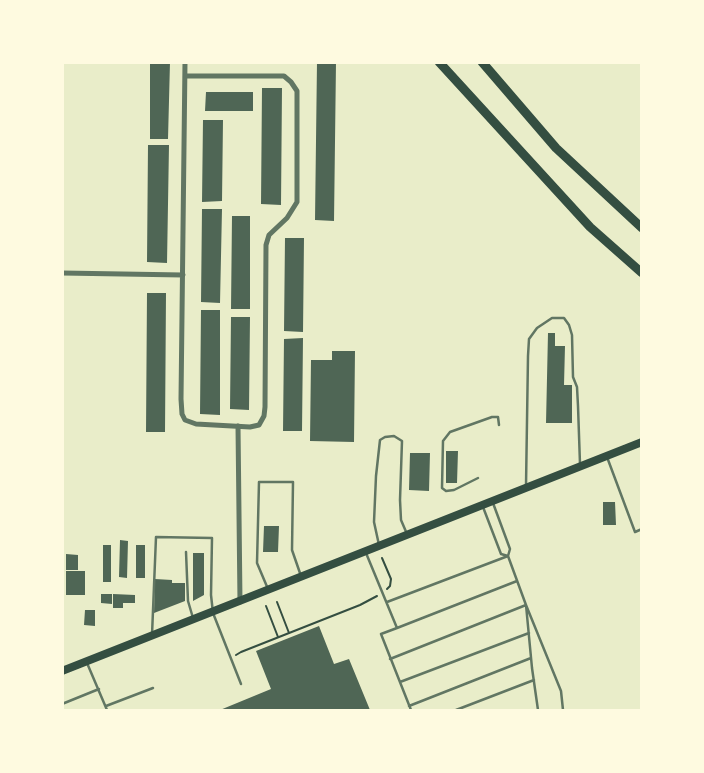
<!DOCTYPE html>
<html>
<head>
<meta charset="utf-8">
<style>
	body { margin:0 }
	#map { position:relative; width:704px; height:773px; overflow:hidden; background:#e9edc9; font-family:Bitter,serif }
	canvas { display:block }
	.frame { position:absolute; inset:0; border:64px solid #fefae0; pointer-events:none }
</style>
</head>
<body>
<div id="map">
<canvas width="704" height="773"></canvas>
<div class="frame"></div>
</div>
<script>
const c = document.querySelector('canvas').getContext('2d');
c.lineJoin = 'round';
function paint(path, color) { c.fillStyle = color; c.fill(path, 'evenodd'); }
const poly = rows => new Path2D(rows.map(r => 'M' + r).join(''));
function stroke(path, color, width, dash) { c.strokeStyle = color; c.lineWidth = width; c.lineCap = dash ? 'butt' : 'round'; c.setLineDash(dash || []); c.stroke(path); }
paint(poly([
	[150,62,170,62,168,139,150,139],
	[317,62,336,62,334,221,315,220],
	[262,88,282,88,281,205,261,204],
	[206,92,253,92,253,111,205,111],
	[203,120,223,120,222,201,202,202],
	[148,145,169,145,167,263,147,262],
	[202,209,222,209,220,303,201,302],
	[232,216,250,216,250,309,231,309],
	[285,238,304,238,303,332,284,331],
	[147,293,166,293,165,432,146,432],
	[201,310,220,310,220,415,200,414],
	[231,317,250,317,249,410,230,409],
	[548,333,555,333,555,346,565,346,564,385,572,385,572,423,546,423],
	[303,338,302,431,283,431,284,339],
	[332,351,355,351,354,442,310,441,311,360,332,360],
	[446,451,458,451,457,483,446,483],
	[410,453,430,453,429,491,409,490],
	[603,502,615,502,616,525,603,525],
	[264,526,279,526,278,552,263,552],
	[120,540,128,541,127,578,119,577],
	[103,545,111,545,111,582,103,582],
	[136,545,145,545,145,578,136,578],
	[193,553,204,553,204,595,193,601],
	[66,554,78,555,78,570,66,570],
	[66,571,85,571,85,595,66,595],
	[155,579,172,580,172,583,185,583,185,601,154,613],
	[101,594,112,594,112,604,101,603],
	[113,594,135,595,135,603,123,603,123,608,113,608],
	[85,610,95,610,95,626,84,625],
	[319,626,334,664,349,659,370,710,220,710,271,689,256,651]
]), '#4f6655');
stroke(poly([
	[382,558,391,579,390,586,387,589],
	[277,602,289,633],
	[266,606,278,637],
	[236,655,241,652,360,605,377,596]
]), '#344e41', 2);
stroke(poly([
	[607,457,635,532,642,529],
	[478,478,454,490,446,491,442,488,443,441,450,432,492,417,498,417,499,425],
	[526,486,528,356,529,339,537,328,552,318,564,318,569,325,572,335,573,377,577,387,578,406,580,464],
	[483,507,501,554,508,556,510,549,493,503],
	[379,545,374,522,376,476,380,440,385,437,394,436,402,441,400,500,401,520,407,534],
	[186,552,188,601,193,618],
	[366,553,397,628,381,634,411,710],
	[268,589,257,563,259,482,293,482,292,550,301,576],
	[387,602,508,556,526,605,532,668,538,710],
	[397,628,517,581],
	[152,635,156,537,212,538,211,595,213,613,241,684],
	[390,659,526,605,561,691,563,710],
	[87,663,107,710],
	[400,682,529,633],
	[62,704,99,689],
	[106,706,153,688],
	[409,706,531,658],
	[456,710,534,680]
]), '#617663', 2.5);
stroke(poly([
	[185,76,284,76,291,82,297,91,297,202,287,218,269,235,266,245,265,407,264,416,259,425,250,427,196,424,185,420,182,414,181,399,185,62],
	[62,273,183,275],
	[238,426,240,602]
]), '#617663', 5);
stroke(poly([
	[62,671,642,442]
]), '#344e41', 8);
stroke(poly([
	[439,62,590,227,642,273],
	[482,62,556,148,642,228]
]), '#344e41', 9);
</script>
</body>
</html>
